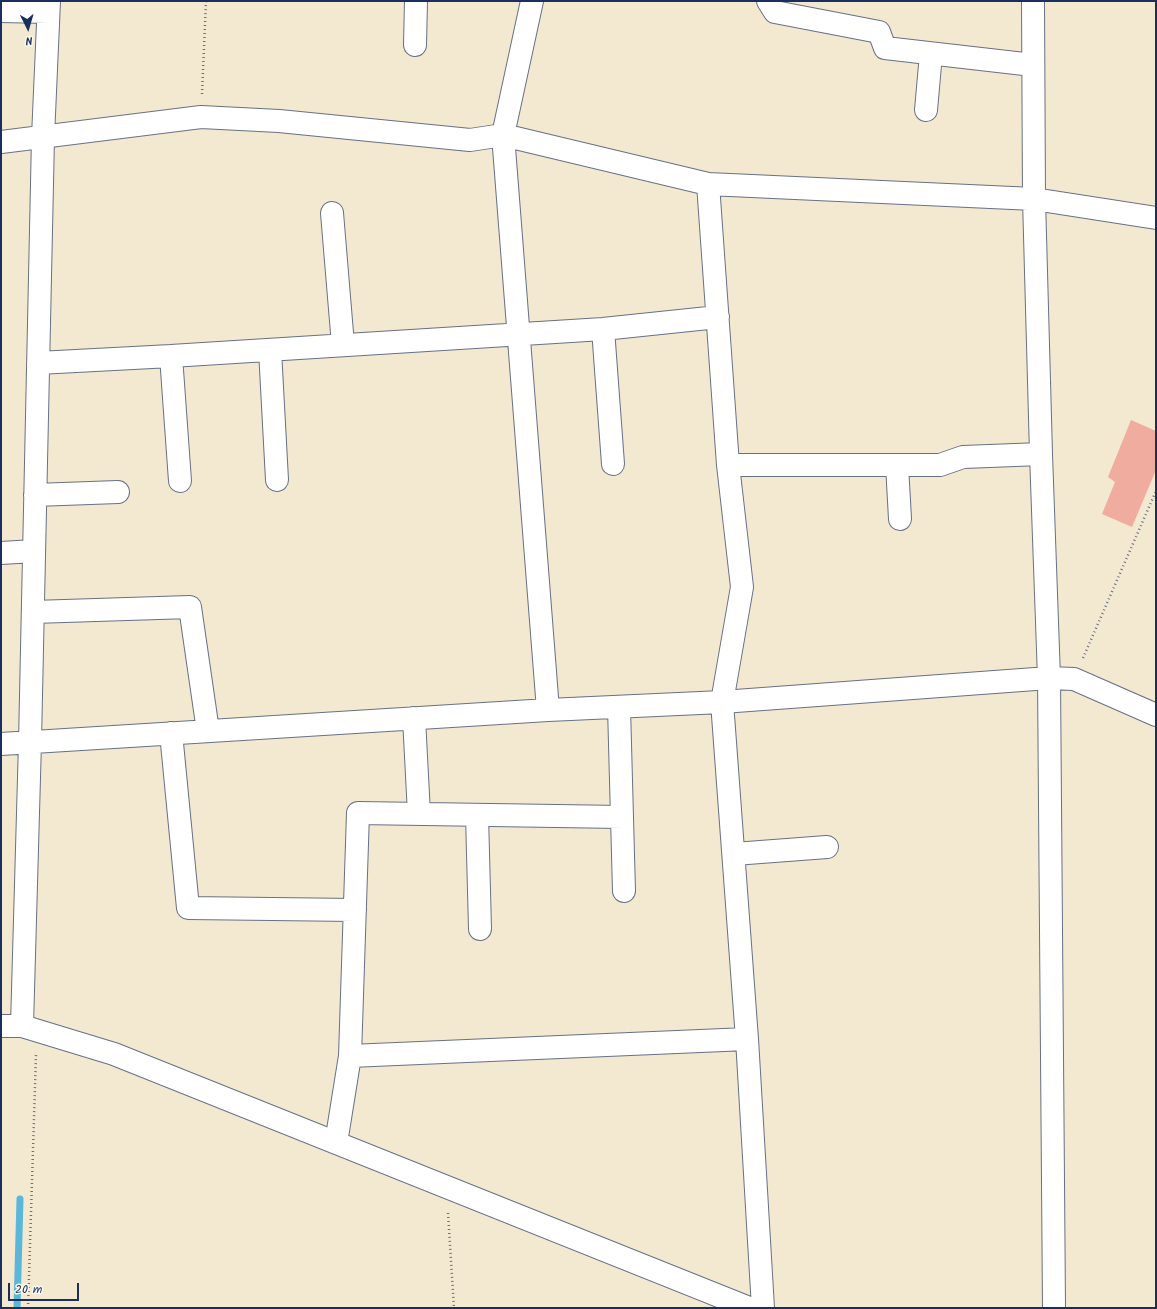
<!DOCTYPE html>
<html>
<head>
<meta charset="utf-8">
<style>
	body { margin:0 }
	#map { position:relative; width:1157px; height:1309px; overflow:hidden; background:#f3e8d0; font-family:Kalam,sans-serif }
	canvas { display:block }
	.frame { position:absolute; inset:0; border:2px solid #1b2f5e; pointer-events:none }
	.north { position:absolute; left:8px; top:8px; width:40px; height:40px; -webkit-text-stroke:3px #fbf7ec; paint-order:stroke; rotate:175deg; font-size:11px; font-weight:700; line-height:16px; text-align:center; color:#1b2f5e }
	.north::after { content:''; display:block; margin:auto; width:14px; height:18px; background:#1b2f5e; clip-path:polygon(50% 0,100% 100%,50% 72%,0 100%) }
	.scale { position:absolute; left:8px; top:1283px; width:71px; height:18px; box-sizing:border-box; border:2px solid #1b2f5e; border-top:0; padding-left:5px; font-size:12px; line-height:14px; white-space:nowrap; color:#1b2f5e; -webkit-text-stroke:3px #fbf7ec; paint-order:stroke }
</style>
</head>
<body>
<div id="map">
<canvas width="1157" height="1309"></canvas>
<div class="frame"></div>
<div class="north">N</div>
<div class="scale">20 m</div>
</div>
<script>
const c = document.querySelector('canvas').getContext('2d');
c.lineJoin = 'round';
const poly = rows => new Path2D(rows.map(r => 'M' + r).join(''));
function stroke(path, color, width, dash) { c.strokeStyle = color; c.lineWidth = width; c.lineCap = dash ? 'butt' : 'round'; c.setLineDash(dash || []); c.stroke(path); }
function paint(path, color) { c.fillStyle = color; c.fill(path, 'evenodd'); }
stroke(poly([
	[17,1308,20,1199]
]), '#5cb6d9', 7);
paint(poly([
	[1131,420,1156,431,1156,470,1132,527,1102,514,1115,482,1108,477]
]), '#f0ac9f');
const minor = poly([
	[532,1,503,135,548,710],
	[768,1,775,12,879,32,885,48,1033,65],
	[1033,1,1034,199,1041,454,1049,678,1054,1308],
	[1,11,48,12],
	[415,45,416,1],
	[926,110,931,54],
	[1,142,201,117,279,121,470,140,503,135,708,184,1034,199,1156,218],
	[708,184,728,465,742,587,722,702,747,1039,763,1308],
	[332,213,343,345],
	[603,329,613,464],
	[270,350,277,480],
	[38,363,171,356],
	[728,465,940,465,963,457,1041,454],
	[897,465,900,519],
	[180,481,171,356,603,329,718,317],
	[35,495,118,492],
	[1,553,34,551],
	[33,612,190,607,208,731],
	[619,707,624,891],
	[414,718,419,814],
	[171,733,188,908,355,910],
	[1,744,548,710,722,702,1049,678,1074,679,1156,715],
	[477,815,480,929],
	[734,854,827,847],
	[1,1026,22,1026,114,1054,749,1308],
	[22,1026,30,742,43,137,49,1],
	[350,1056,747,1039],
	[336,1143,350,1056,358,813,622,817]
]);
stroke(minor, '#677086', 24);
stroke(poly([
	[202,94,206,1],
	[1083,658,1156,491],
	[448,1213,454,1308],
	[28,1308,36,1055]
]), '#677086', 2.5, [1, 3]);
stroke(minor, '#fff', 22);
</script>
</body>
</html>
